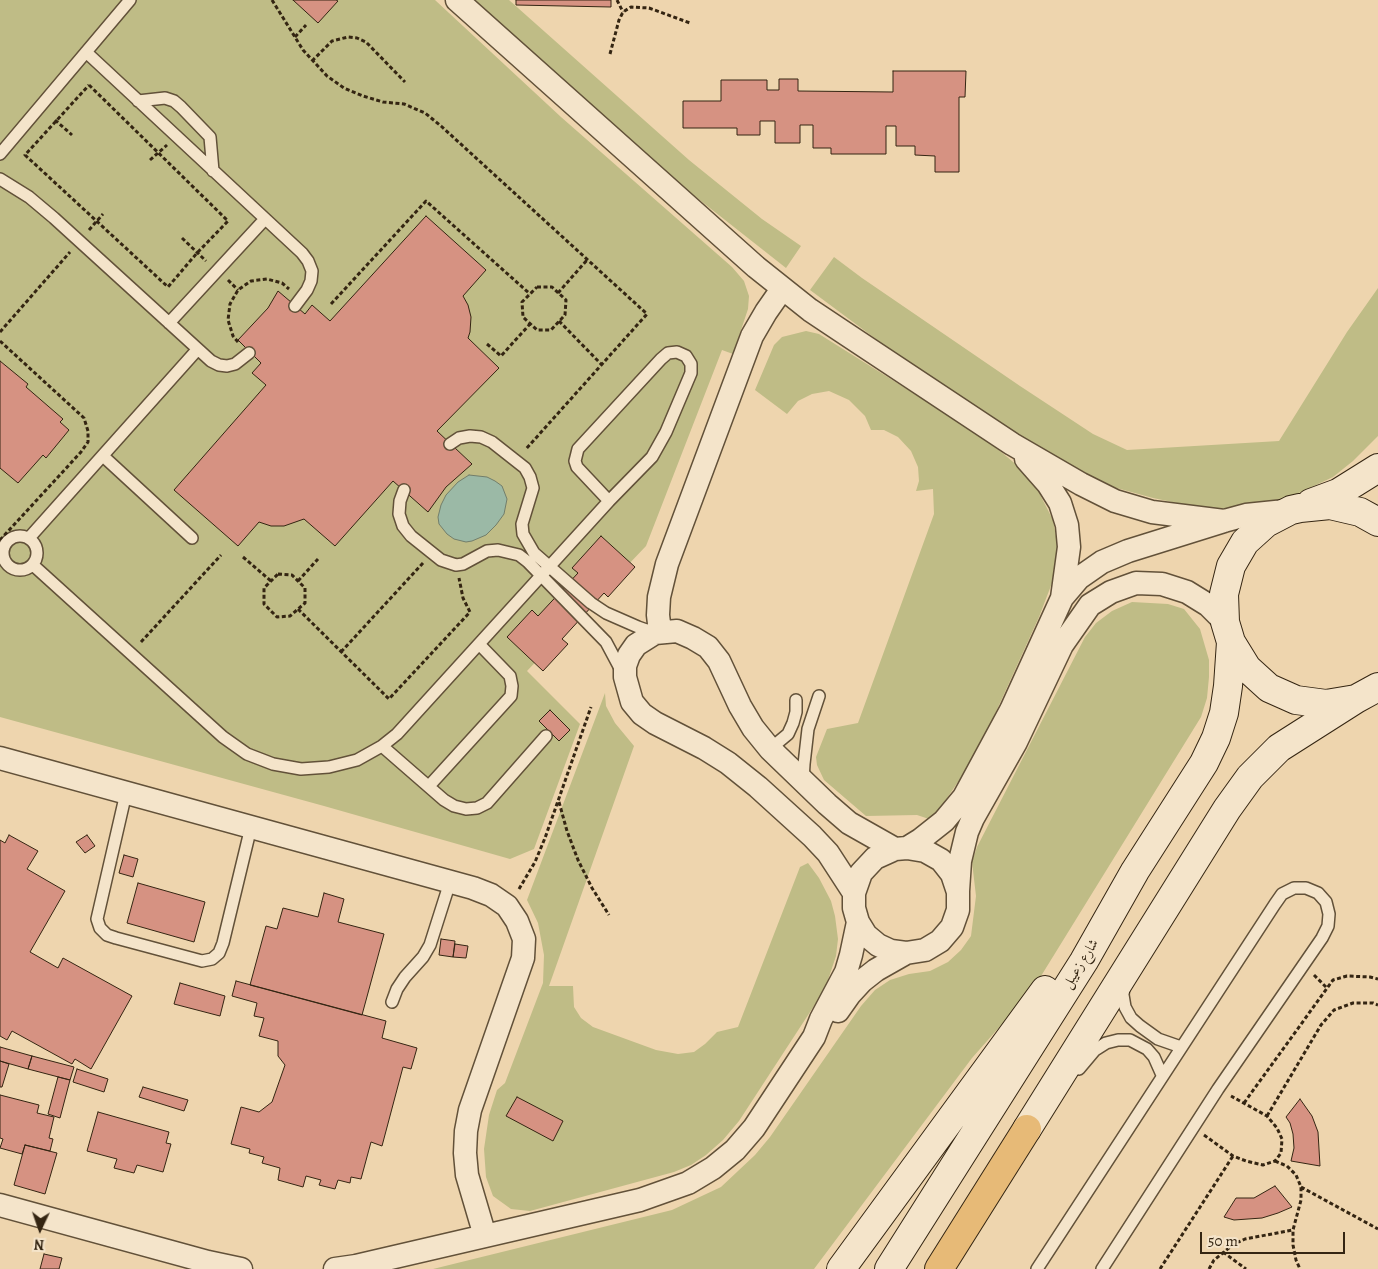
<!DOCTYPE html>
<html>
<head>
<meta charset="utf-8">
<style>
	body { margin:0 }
	#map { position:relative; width:1378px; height:1269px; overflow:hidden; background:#eed5ae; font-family:Alegreya,serif }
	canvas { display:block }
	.north { position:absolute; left:15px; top:1204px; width:50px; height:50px; -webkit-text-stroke:4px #f4e4ca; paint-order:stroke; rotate:183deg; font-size:14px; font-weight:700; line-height:20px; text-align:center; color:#342512 }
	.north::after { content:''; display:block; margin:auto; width:18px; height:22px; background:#342512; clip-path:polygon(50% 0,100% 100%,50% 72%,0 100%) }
	.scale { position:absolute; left:1200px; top:1232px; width:145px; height:22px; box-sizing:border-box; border:2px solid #342512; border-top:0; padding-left:6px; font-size:15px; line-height:18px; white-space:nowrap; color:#342512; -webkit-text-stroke:4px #f4e4ca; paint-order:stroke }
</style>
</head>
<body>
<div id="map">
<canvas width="1378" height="1269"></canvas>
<div class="north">N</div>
<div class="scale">50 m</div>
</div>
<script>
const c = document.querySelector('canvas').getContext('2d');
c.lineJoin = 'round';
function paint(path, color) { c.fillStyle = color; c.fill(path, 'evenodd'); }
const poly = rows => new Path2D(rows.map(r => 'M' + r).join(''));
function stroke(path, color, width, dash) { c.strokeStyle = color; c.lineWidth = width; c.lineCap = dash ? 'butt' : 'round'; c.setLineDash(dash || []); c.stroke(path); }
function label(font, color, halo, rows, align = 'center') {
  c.font = font + ' Alegreya,Amiri,serif'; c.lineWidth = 4; c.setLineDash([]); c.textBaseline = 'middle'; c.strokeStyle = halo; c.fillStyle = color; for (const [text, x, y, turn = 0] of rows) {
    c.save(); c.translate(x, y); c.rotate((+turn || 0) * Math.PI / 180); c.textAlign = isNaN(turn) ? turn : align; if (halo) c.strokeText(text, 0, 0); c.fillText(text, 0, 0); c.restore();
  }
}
paint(poly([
	[0,0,435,0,561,117,732,267,744,281,749,296,748,309,733,354,722,350,646,546,527,671,580,724,534,849,510,859,324,806,0,717],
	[470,0,509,0,689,160,762,219,801,246,786,268,607,127],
	[834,257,862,278,1020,386,1093,434,1127,450,1279,441,1347,332,1378,288,1378,436,1353,461,1333,477,1297,494,1268,503,1234,509,1201,508,1153,498,1113,487,1056,460,888,348,810,290],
	[806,331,819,334,969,428,1000,451,1031,477,1053,520,1057,542,1057,560,1052,583,1039,617,990,725,964,773,941,807,929,819,917,815,866,816,824,780,817,765,816,757,827,729,858,723,934,514,933,489,916,491,919,481,918,467,911,451,898,437,884,430,871,430,865,416,849,400,829,391,812,394,798,401,787,414,755,390,774,345,782,337],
	[1132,602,1168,604,1184,609,1200,629,1209,660,1209,677,1207,698,1201,717,1033,989,972,1058,814,1269,433,1269,672,1210,721,1187,755,1155,770,1137,861,1006,875,990,890,980,909,974,930,971,948,962,961,950,971,936,976,896,972,862,977,847,1085,637,1096,623,1112,611],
	[605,693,606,706,615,723,634,746,549,986,573,986,574,1007,581,1018,593,1027,656,1050,678,1054,694,1052,705,1044,717,1032,738,1027,800,867,808,863,819,878,831,901,835,916,838,939,836,956,825,989,739,1121,723,1140,706,1155,691,1165,674,1172,530,1211,511,1209,493,1196,486,1177,484,1149,489,1115,497,1090,505,1083,543,983,544,955,538,923,527,900]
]), '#bfbc86');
const water = poly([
	[469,475,487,477,495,481,502,486,507,499,504,514,496,525,486,535,472,541,466,542,454,539,447,534,439,524,438,517,441,505,446,495,458,482,469,475]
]);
paint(water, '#9bb9a6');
stroke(water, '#727e6b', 1);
const building = poly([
	[293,0,336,0,338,1,318,23,293,0],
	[516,0,611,0,611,7,516,5,516,0],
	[893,71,966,71,965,97,959,97,959,172,935,172,935,156,915,155,915,146,896,146,896,126,886,126,886,154,831,154,831,148,813,148,813,125,800,125,800,143,775,143,775,121,760,121,760,135,737,135,737,128,683,128,683,101,721,101,721,80,767,80,767,90,779,90,779,79,798,79,798,91,893,92,893,71],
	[426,216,486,270,463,296,468,305,471,317,470,332,468,338,499,368,437,431,472,464,446,487,428,512,393,481,335,546,304,519,284,526,271,526,259,522,238,546,174,490,266,385,252,373,261,363,238,340,268,308,278,291,305,314,312,305,330,321,426,216],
	[0,361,28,384,26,387,63,419,60,422,69,430,46,458,43,455,18,483,0,468,0,361],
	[601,536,635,567,608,597,604,593,562,639,568,644,543,671,507,637,532,610,538,616,578,573,572,568,601,536],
	[550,710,570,730,559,741,539,721,550,710],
	[9,835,38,851,27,869,65,891,30,952,58,968,63,958,132,996,91,1069,75,1059,72,1064,12,1031,7,1040,0,1036,0,840,5,843,9,835],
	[87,835,95,846,85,853,76,842,87,835],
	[124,855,138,859,133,877,119,873,124,855],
	[138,883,205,902,194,942,127,923,138,883],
	[324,893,344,899,338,922,384,934,362,1015,250,985,266,926,277,929,283,908,318,917,324,893],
	[441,939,455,941,453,957,439,955,441,939],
	[455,944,468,946,466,958,453,957,455,944],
	[236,981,386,1021,382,1038,417,1048,411,1069,403,1067,382,1146,371,1142,361,1179,351,1177,350,1183,338,1180,335,1189,319,1185,321,1180,306,1176,303,1187,278,1180,280,1168,262,1163,264,1157,249,1153,250,1149,231,1144,241,1107,259,1112,272,1102,285,1065,278,1056,278,1041,259,1036,264,1018,254,1016,257,1003,232,996,236,981],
	[180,983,225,996,220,1016,174,1004,180,983],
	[0,1047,32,1056,28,1069,0,1061,0,1047],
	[32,1056,74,1067,70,1080,28,1069,32,1056],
	[0,1061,9,1064,2,1087,0,1087,0,1061],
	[77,1069,108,1079,104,1092,73,1082,77,1069],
	[58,1077,70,1080,60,1118,48,1114,58,1077],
	[143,1087,188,1100,184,1111,139,1097,143,1087],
	[0,1095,39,1105,37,1113,54,1117,49,1138,53,1139,50,1151,25,1145,22,1154,0,1148,3,1139,0,1138,0,1095],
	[517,1097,563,1121,553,1141,506,1116,517,1097],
	[1300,1099,1312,1116,1318,1132,1320,1166,1291,1161,1294,1148,1293,1134,1290,1123,1286,1117,1300,1099],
	[98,1112,169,1132,166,1143,171,1144,163,1172,137,1165,134,1173,114,1168,117,1159,87,1151,98,1112],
	[25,1145,57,1153,45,1194,14,1185,25,1145],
	[1275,1186,1292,1207,1278,1213,1262,1218,1234,1220,1224,1217,1236,1198,1254,1198,1275,1186],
	[44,1254,62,1258,59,1269,40,1269,44,1254]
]);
paint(building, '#d69282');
stroke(building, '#342512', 1);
const lane = poly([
	[86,52,302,253,308,261,312,271,311,281,307,290,295,306],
	[138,101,165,98,174,101,181,107,210,137,213,171],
	[0,154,130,0],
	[0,179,29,197,54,218,211,361,219,365,227,366,235,364,249,353],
	[169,323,265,219],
	[450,444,459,438,470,436,481,437,492,442,525,468,530,477,533,488,522,524,523,534,534,553,591,603,606,613,638,627,655,633],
	[103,456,192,538],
	[404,490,400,501,399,514,403,526,411,536,441,560,456,565,463,564,487,551,498,550,519,555,528,562,606,642,622,672],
	'3 553a17 17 0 1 1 34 0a17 17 0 1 1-34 0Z',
	[29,538,197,350],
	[33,565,223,737,247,754,273,764,301,769,329,767,357,760,382,746,397,734,609,501,652,457,666,432,691,373,691,364,686,356,677,352,668,353,661,359,578,449,575,461,577,467,609,501],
	[382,746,444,800,454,806,466,809,477,808,487,803,546,736],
	[770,749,788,734,793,723,796,712,796,700],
	[803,780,804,764,808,729,819,696],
	[429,786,511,696,512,686,510,676,479,644],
	[126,793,97,919,100,928,107,935,116,938,202,961,212,959,219,953,223,943,251,827],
	[1124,985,1123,995,1125,1007,1131,1018,1140,1026,1158,1039,1181,1047],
	[392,1002,397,989,405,977,423,957,430,945,450,882],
	[1079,1069,1095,1050,1106,1043,1118,1040,1130,1040,1147,1049,1154,1057,1162,1075],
	[1037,1269,1275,904,1282,894,1294,888,1306,888,1318,893,1326,902,1329,914,1328,926,1322,938,1218,1089,1102,1269]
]);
const street = poly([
	[457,0,756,267,810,310,840,330,1012,444,1081,484,1115,501,1152,512,1224,521],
	[1026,459,1048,484,1060,503,1067,525,1069,547,1062,598],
	[660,632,658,615,659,597,667,564,752,336,766,312,782,289],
	[0,758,473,888,491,895,507,906,517,921,524,939,523,958,470,1110,466,1131,465,1153,467,1175,485,1236],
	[907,848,920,840,944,821,964,797,1011,710,1062,598,1079,578,1102,562,1128,551,1224,521,1246,515,1285,511],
	[958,891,960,861,967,832,973,818,1016,742,1062,645,1090,605,1111,592,1136,583,1162,584,1187,592,1208,605,1225,622],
	[854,893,828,853,812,836,758,787,728,763,704,748,655,723,642,714,632,702,625,677,625,666,629,655,636,645,655,633,677,631,693,638,708,647,719,661,740,706,753,728,770,749,827,804,849,823,895,849,907,848,925,851,941,860,952,874,958,892,958,910,952,927,940,941,925,950,906,953,891,951,878,945,866,935,858,922,854,908,854,893,861,873,875,858,895,849],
	[838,1011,850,994,862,981,876,970,906,953],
	[0,1205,208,1262,241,1269],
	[335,1269,356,1266,640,1200,688,1183,713,1168,735,1150,754,1128,814,1037,821,1019,846,972,851,955,858,922]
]);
const secondary = poly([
	[1311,503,1338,493,1378,468],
	[1378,522,1360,512,1330,505,1300,508,1291,510,1266,523,1245,542,1231,566,1224,594,1225,622,1231,642,1247,668,1269,688,1296,700,1326,704,1356,699,1378,687],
	[1027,1129,1227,809,1250,777,1279,748,1356,699],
	[841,1269,1045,990],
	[889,1269,1084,961,1135,871,1204,763,1216,738,1224,713,1228,686,1231,642]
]);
const highway = poly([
	[939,1269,1027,1129]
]);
stroke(lane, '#625139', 14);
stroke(street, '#625139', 25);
stroke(secondary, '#342512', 30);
stroke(highway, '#342512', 30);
stroke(poly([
	[272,0,303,50,327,76,344,88,363,96,383,102,404,104,425,113,441,126,647,314,526,449],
	[617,0,623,12],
	[295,37,306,25],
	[610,54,619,20,623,12,631,7,649,8,690,23],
	[312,61,332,41,348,37,357,38,366,42,405,82],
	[89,85,228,221,197,253,168,287,25,155,89,85],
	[55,120,72,135],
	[150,160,167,145],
	[89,230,103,214],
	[182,238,206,261],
	[228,280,238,290],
	[537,287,552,287,566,300,565,315,551,330,537,330,523,317,522,302,537,287],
	[558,293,587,260],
	[331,304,426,201,530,294],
	[559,321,602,365],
	[0,332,70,252],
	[0,341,84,418,88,431,88,442,81,452,0,540],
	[238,342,233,336,228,320,230,304,238,290,251,281,267,279,282,283,289,289],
	[487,344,501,356,530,324],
	[243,557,271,581],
	[278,574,292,575,305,588,305,603,290,616,277,617,264,604,264,588,278,574],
	[298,581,318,559],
	[298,609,389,699,470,612,463,598,459,578],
	[141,642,221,555],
	[341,652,423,563],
	[559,802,567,831,578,860,592,888,609,915],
	[519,889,535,862,545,838,591,707],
	[1314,975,1326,987],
	[1244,1103,1333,980,1347,976,1370,977,1378,979],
	[1267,1116,1321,1025,1334,1010,1353,1003,1373,1003,1378,1005],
	[1204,1135,1233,1156,1246,1161,1263,1165,1275,1161,1281,1153,1282,1139,1277,1128,1267,1116,1231,1096],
	[1275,1161,1287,1166,1296,1175,1301,1187,1301,1200,1293,1230,1293,1245,1296,1260,1300,1269],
	[1301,1187,1378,1229],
	[1223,1252,1246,1269],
	[1160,1269,1233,1156],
	[1209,1269,1214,1260,1234,1244,1245,1239,1293,1230]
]), '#342512', 3, [4, 2.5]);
stroke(lane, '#f4e4ca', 11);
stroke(street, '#f4e4ca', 22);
stroke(secondary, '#f4e4ca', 28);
stroke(highway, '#e7ba77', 28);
label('14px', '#342512', '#f4e4ca', [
	["شارع زعيبل",1081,964,-58]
]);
</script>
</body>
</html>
